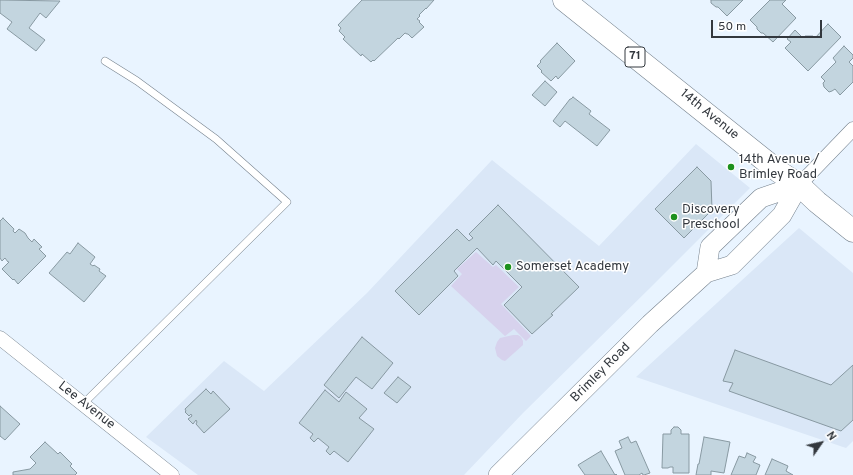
<!DOCTYPE html>
<html>
<head>
<meta charset="utf-8">
<style>
	body { margin:0 }
	#map { position:relative; width:853px; height:475px; overflow:hidden; background:#e9f4ff; font-family:Overpass,sans-serif }
	canvas { display:block }
	.north { position:absolute; left:801px; top:423px; width:40px; height:40px; -webkit-text-stroke:3px #fff; paint-order:stroke; rotate:56deg; font-size:11px; font-weight:700; line-height:16px; text-align:center; color:#33383e }
	.north::after { content:''; display:block; margin:auto; width:14px; height:18px; background:#33383e; clip-path:polygon(50% 0,100% 100%,50% 72%,0 100%) }
	.scale { position:absolute; left:711px; top:20px; width:111px; height:18px; box-sizing:border-box; border:2px solid #33383e; border-top:0; padding-left:5px; font-size:12px; line-height:14px; white-space:nowrap; color:#33383e; -webkit-text-stroke:3px #fff; paint-order:stroke }
</style>
</head>
<body>
<div id="map">
<canvas width="853" height="475"></canvas>
<div class="north">N</div>
<div class="scale">50 m</div>
</div>
<script>
const c = document.querySelector('canvas').getContext('2d');
c.lineJoin = 'round';
function paint(path, color) { c.fillStyle = color; c.fill(path, 'evenodd'); }
const poly = rows => new Path2D(rows.map(r => 'M' + r).join(''));
function stroke(path, color, width, dash) { c.strokeStyle = color; c.lineWidth = width; c.lineCap = dash ? 'butt' : 'round'; c.setLineDash(dash || []); c.stroke(path); }
function label(font, color, halo, rows, align = 'center') {
  c.font = font + ' Overpass,sans-serif'; c.lineWidth = 3; c.setLineDash([]); c.textBaseline = 'middle'; c.strokeStyle = halo; c.fillStyle = color; for (const [text, x, y, turn = 0] of rows) {
    c.save(); c.translate(x, y); c.rotate((+turn || 0) * Math.PI / 180); c.textAlign = isNaN(turn) ? turn : align; if (halo) c.strokeText(text, 0, 0); c.fillText(text, 0, 0); c.restore();
  }
}
paint(poly([
	[696,144,750,188,650,288,523,413,464,475,198,475,146,437,224,361,264,391,367,293,492,160,599,246],
	[799,228,853,273,853,441,846,448,636,377]
]), '#dae7f7');
paint(poly([
	[476,252,493,267,496,265,519,287,501,304,531,336,526,341,514,329,505,336,451,286,462,274,457,269],
	[513,335,518,335,521,337,523,341,523,345,505,361,502,360,497,356,495,348,497,342,500,338]
]), '#d7d2ed');
const building = poly([
	[0,0,60,1,46,18,40,13,29,28,45,40,36,51,7,29,12,22,0,13,0,0],
	[362,0,434,0,426,9,426,8,419,15,420,16,417,19,420,21,419,22,424,27,412,38,408,34,407,34,405,33,399,39,398,38,374,61,373,60,371,62,362,54,361,56,343,39,345,37,339,31,341,28,338,25,362,0],
	[711,0,743,0,727,16,718,7,716,7,711,3,711,0],
	[770,0,786,0,782,4,796,18,773,42,763,33,761,33,757,29,757,27,750,20,770,0],
	[828,24,841,37,808,71,785,48,791,42,787,39,795,30,803,38,805,36,813,36,815,38,828,24],
	[557,43,575,61,558,79,556,76,551,81,541,72,542,71,537,66,541,62,540,61,557,43],
	[844,46,853,55,853,58,849,62,853,66,853,82,840,95,835,89,832,91,829,92,824,87,823,83,825,81,821,77,836,62,833,58,844,46],
	[545,81,557,92,545,106,532,95,545,81],
	[573,97,591,111,589,114,610,130,597,146,565,121,560,127,553,121,570,99,571,99,573,97],
	[697,167,711,181,712,210,684,238,655,209,697,167],
	[498,205,579,287,551,314,553,315,532,334,504,305,522,287,496,261,493,265,477,248,454,271,458,276,419,315,395,291,457,229,469,241,473,238,469,234,498,205],
	[3,218,14,229,13,231,15,233,19,229,25,233,28,238,32,242,34,239,42,247,39,249,46,256,18,284,14,279,13,280,2,269,9,262,8,262,5,258,2,261,0,258,0,221,3,218],
	[78,243,95,257,90,264,93,266,94,265,100,269,99,271,106,276,84,302,49,273,67,252,70,254,78,243],
	[362,337,393,363,372,389,356,377,339,398,324,385,362,337],
	[735,350,831,385,853,365,853,420,841,431,729,391,733,383,723,381,735,350],
	[398,377,411,387,397,403,384,393,398,377],
	[206,389,211,394,213,391,230,409,204,433,196,424,197,422,196,420,193,424,188,419,192,416,191,414,189,416,185,412,186,411,185,409,206,389],
	[325,390,339,402,346,392,367,409,359,418,374,429,348,462,334,451,330,455,326,451,329,447,318,438,314,442,310,438,313,434,299,423,325,390],
	[0,406,20,424,5,440,0,436,0,406],
	[674,427,678,427,681,430,681,434,689,434,689,473,673,473,673,467,670,467,668,468,662,468,663,434,671,434,671,430,674,427],
	[628,437,631,443,636,441,650,473,644,475,643,475,642,473,639,475,625,475,615,451,622,448,619,441,628,437],
	[704,437,730,442,724,473,711,471,711,475,696,475,698,464,699,464,704,437],
	[45,442,58,454,60,452,72,464,70,466,77,473,75,475,13,475,13,472,30,469,36,463,30,457,45,442],
	[601,451,615,475,616,474,617,475,585,475,578,465,601,451],
	[747,453,756,457,753,462,760,465,756,475,731,475,739,456,745,458,747,453],
	[772,459,788,466,786,471,793,475,765,475,772,459]
]);
paint(building, '#c3d5df');
stroke(building, '#8899a2', 1);
const service = poly([
	[83,404,287,202,216,139,137,81,105,61]
]);
const minor = poly([
	[799,185,853,129],
	[0,338,172,475]
]);
const secondary = poly([
	[706,273,710,247,761,198,799,185],
	[498,475,650,324,706,273,732,265,782,215,799,185]
]);
const primary = poly([
	[564,0,778,171,799,185,817,202,853,231]
]);
stroke(service, '#75818d', 8);
stroke(minor, '#75818d', 15);
stroke(secondary, '#75818d', 20);
stroke(primary, '#75818d', 23);
stroke(service, '#fff', 7);
stroke(minor, '#fff', 14);
stroke(secondary, '#fff', 19);
stroke(primary, '#fff', 22);
for (const [x, y, r, color] of [
	[731,167,4,"#1d911d"],
	[674,217,4,"#1d911d"],
	[508,267,4,"#1d911d"]
]) { const dot = new Path2D(); dot.arc(x, y, r, 0, 2 * Math.PI); c.fillStyle = color; c.fill(dot); stroke(dot, '#fff', 1.5); }
for (const [x, y, w] of [
	[635,57,20]
]) { const box = new Path2D(); box.roundRect(x - w / 2, y - 10, w, 20, 3); c.fillStyle = '#fff'; c.fill(box); stroke(box, '#33383e', 1); }
label('bold 12px', '#33383e', null, [
	["71",635,57]
]);
label('13px', '#33383e', '#fff', [
	["14th Avenue",709,115,39],
	["Brimley Road",601,373,-45],
	["Lee Avenue",86,406,38]
]);
label('13px', '#33383e', '#fff', [
	["14th Avenue /",739,160],
	["Brimley Road",739,175],
	["Discovery",682,210],
	["Preschool",682,225],
	["Somerset Academy",516,267]
], 'left');
</script>
</body>
</html>
